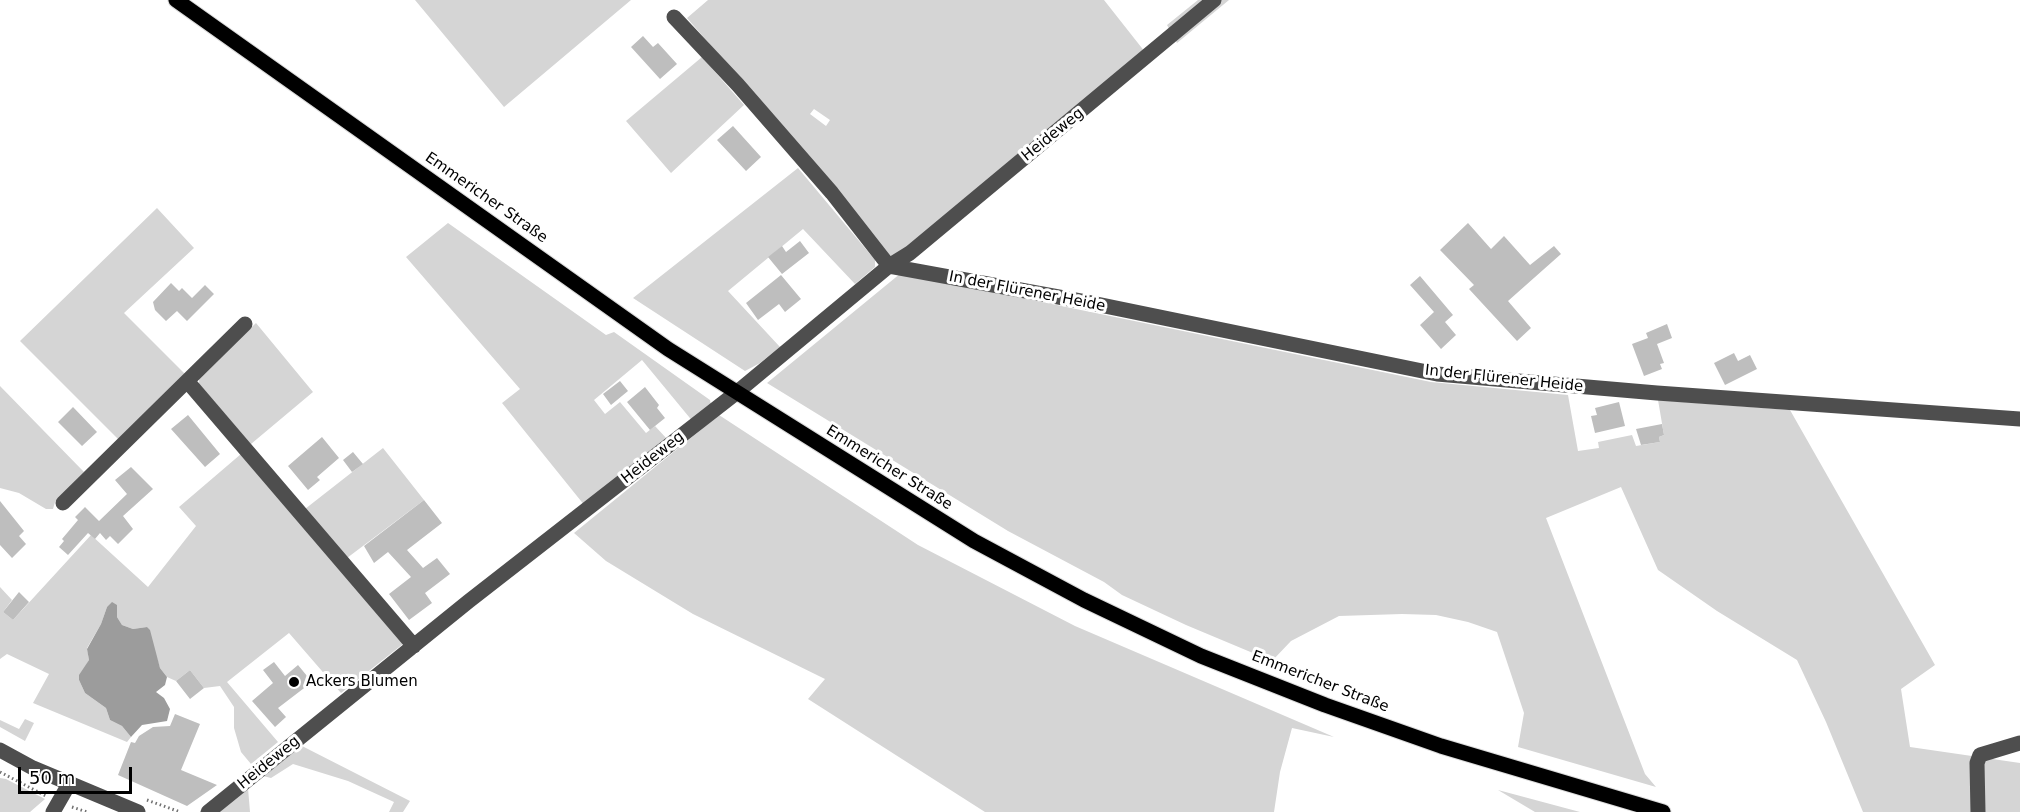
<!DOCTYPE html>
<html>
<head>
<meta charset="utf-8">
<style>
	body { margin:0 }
	#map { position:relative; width:2020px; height:812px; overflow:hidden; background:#fff; font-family:"DejaVu Sans",sans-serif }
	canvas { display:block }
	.scale { position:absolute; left:18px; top:767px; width:114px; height:27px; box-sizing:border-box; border:3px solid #000; border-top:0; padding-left:8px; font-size:18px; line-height:21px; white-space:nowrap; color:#000; -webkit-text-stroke:4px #fff; paint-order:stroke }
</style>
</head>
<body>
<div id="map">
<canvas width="2020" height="812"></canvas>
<div class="scale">50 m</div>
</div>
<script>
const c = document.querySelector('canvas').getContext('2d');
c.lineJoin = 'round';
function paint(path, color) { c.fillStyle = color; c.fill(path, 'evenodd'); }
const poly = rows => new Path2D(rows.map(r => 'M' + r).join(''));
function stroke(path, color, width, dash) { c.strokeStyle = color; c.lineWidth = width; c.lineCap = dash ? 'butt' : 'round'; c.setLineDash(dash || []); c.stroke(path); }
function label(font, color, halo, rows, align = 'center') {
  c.font = font + ' "DejaVu Sans",sans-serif'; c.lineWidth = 6; c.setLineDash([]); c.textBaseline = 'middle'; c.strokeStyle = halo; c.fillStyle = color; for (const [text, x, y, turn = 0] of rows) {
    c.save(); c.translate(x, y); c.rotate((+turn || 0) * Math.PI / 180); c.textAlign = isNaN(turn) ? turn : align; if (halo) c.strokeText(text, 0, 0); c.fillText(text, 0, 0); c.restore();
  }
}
paint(poly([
	[415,0,631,0,504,107],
	[708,0,1104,0,1145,52,897,257,888,256,809,159,687,18],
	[814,109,830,120,826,126,810,114],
	[1198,0,1229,0,1177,43,1167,25],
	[702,57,744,105,671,173,626,121],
	[798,168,875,260,875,267,855,284,803,229,728,291,780,347,760,363,745,371,633,298],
	[157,208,194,248,124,313,185,374,118,439,20,341],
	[448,223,606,335,614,332,710,400,711,405,694,423,642,360,594,400,605,414,620,402,646,433,655,426,667,439,585,506,502,403,520,389,406,257],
	[901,273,1431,382,1568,395,1578,451,1599,448,1598,442,1632,435,1636,446,1660,442,1659,437,1664,435,1658,400,1790,410,1935,665,1901,689,1910,747,2020,763,2020,812,1863,812,1826,722,1797,660,1717,611,1658,570,1621,487,1546,518,1645,774,1656,787,1518,747,1524,713,1497,632,1468,622,1436,615,1402,614,1339,616,1291,641,1272,661,1186,625,1122,595,1104,582,1008,531,767,383],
	[256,323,313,392,251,444,199,384,199,378],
	[0,386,84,472,55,502,53,509,46,509,19,493,0,488],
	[719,415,918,545,1075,626,1334,737,1292,728,1280,772,1274,812,985,812,808,699,825,679,693,614,606,561,574,533],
	[383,448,424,500,347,558,305,509],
	[241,454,403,644,341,693,289,633,227,682,278,742,251,764,241,752,234,728,234,707,220,686,204,688,190,670,176,681,167,677,160,668,147,627,133,629,122,625,117,617,117,605,107,607,101,624,87,648,89,660,79,680,85,693,106,708,110,720,122,726,131,737,127,742,33,703,49,674,7,654,0,659,0,587,12,600,3,612,13,620,91,535,148,587,196,526,179,507],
	[25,719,34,723,25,741,0,727,0,720,19,729],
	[302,746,410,801,403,812,389,812,394,802,348,781,293,764,271,778,263,776],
	[0,778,6,779,45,799,30,812,0,812],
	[248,788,250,812,218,812],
	[1498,790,1580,812,1535,812]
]), '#d5d5d5');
paint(poly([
	[112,602,117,605,117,617,122,625,133,629,147,627,150,630,160,668,167,677,165,685,156,692,164,698,170,709,167,721,142,725,131,737,122,726,110,720,106,708,85,693,79,680,79,675,89,660,87,649,101,624,107,607]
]), '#9c9c9c');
paint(poly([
	[643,36,653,47,658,43,677,64,660,79,631,47],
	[733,126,761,157,746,171,717,140],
	[1468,223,1491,249,1504,236,1530,265,1554,246,1561,254,1508,301,1531,328,1517,341,1469,289,1474,285,1440,250],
	[800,241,809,253,782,274,768,257,782,246,786,252],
	[781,275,801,299,785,312,779,304,758,320,746,303],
	[1420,276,1453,315,1445,322,1456,335,1441,349,1420,325,1434,312,1410,285],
	[171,283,179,291,182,288,192,298,205,285,214,294,187,321,177,311,166,321,155,310,153,302],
	[1667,324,1672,338,1657,344,1664,363,1660,364,1662,369,1644,376,1632,344,1648,338,1646,333],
	[1734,353,1738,361,1750,355,1757,369,1725,385,1714,363],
	[620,381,628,391,611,405,603,394],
	[645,387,659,405,657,408,665,418,650,430,627,402],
	[1619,402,1625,426,1595,433,1591,416,1597,415,1595,408],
	[73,407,97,432,82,446,58,422],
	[188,415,220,454,205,467,171,429],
	[1662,424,1664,435,1659,437,1660,442,1641,445,1636,429],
	[322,437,339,458,317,477,320,480,308,490,288,466],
	[353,452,363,464,352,472,343,460],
	[131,467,153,489,123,516,133,529,118,544,110,536,106,540,100,533,95,539,88,533,68,555,59,547,64,541,62,539,78,520,75,517,85,507,99,521,127,494,115,480],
	[424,500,442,523,407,550,423,568,437,558,450,574,425,593,432,603,409,620,389,594,411,577,388,552,374,563,364,546],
	[0,501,24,531,19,536,26,544,12,558,0,545],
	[19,592,29,602,13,620,3,612],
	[274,662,285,676,298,665,312,682,278,708,286,717,275,727,252,701,273,683,263,670],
	[190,670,204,688,190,699,176,681],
	[175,714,200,724,181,770,217,785,187,806,118,775,131,742,135,743,139,736,153,727,170,726]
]), '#bebebe');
const major = poly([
	[176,0,668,349,974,541,1084,600,1201,656,1325,705,1441,746,1663,812]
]);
stroke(major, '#dbdbdb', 17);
stroke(poly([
	[0,772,46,796],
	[147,800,180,812],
	[72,807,87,812]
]), '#707070', 3, [1.5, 3]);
stroke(poly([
	[674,17,738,85,832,193,889,266,1086,302,1437,374,1657,393,2020,419],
	[188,382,414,646],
	[63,503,245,324],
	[0,750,33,768,138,812],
	[53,812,69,784],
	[208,812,469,601,736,393,889,266,910,253,1214,0],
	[1978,812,1977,763,1980,755,2020,743]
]), '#4e4e4e', 15);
stroke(major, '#000', 15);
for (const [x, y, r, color] of [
	[294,682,6,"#000"]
]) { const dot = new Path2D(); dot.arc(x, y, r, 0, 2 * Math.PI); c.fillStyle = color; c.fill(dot); stroke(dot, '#fff', 2); }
label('15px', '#000', '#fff', [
	["Heideweg",1053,135,-39],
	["Emmericher Straße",486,198,35],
	["In der Flürener Heide",1027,292,11],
	["In der Flürener Heide",1504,379,6],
	["Heideweg",653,458,-38],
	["Emmericher Straße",889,468,32],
	["Emmericher Straße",1320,682,21],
	["Heideweg",269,763,-39]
]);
label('15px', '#000', '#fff', [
	["Ackers Blumen",306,682]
], 'left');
</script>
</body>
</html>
